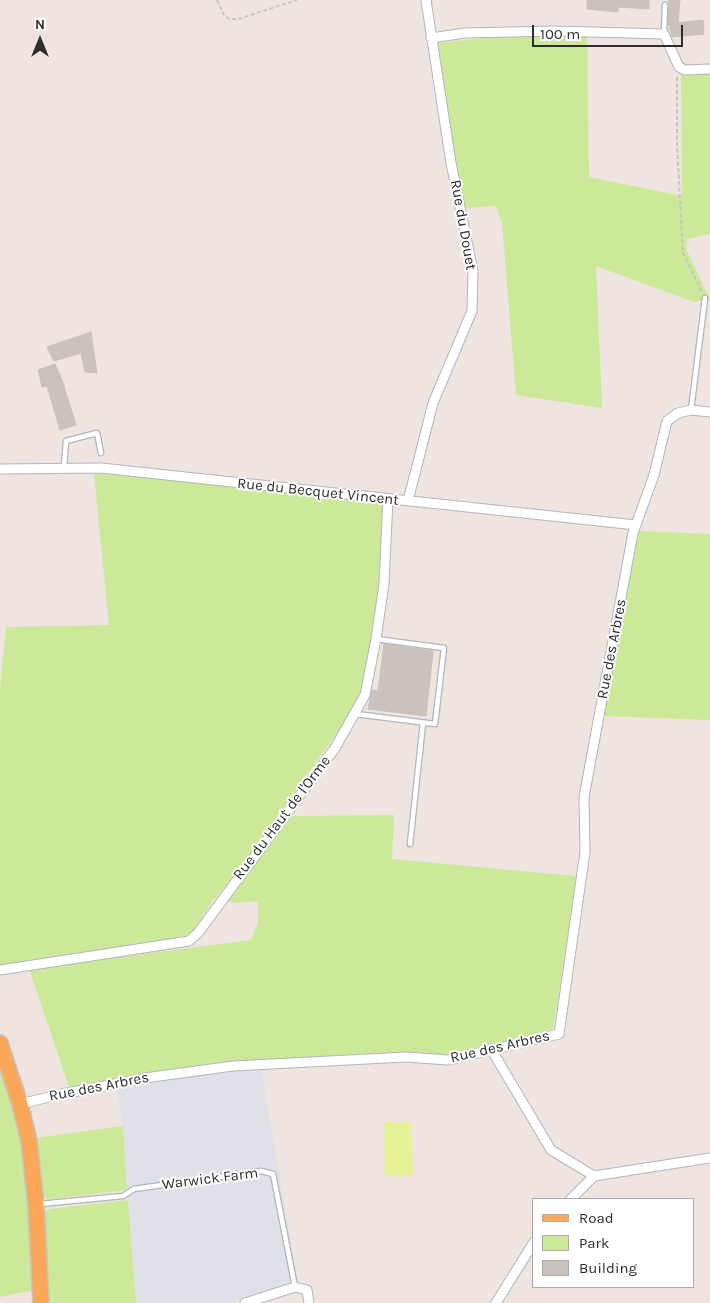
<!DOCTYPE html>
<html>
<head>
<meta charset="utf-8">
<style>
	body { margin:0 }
	#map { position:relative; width:710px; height:1303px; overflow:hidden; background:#efe4df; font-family:Karla,sans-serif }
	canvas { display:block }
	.legend { position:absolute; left:532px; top:1198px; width:162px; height:90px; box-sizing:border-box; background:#fff; border:1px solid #ababab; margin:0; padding:6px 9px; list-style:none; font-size:15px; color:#2d2d2d }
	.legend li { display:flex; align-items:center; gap:10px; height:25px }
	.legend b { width:25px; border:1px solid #ababab }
	.north { position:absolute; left:15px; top:15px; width:50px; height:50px; -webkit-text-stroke:4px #fff; paint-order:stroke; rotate:0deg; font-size:14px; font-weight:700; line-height:20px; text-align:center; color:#2d2d2d }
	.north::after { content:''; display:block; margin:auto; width:18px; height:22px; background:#2d2d2d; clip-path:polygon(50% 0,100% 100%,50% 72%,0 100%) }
	.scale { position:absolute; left:532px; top:25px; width:151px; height:22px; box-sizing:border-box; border:2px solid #2d2d2d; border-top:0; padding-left:6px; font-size:15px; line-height:18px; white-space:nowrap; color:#2d2d2d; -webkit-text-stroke:4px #fff; paint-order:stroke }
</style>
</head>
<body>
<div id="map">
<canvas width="710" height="1303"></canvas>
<ul class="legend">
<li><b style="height:6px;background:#fba759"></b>Road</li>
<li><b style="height:14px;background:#cbe999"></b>Park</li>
<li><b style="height:14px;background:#cbc2bd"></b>Building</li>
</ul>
<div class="north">N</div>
<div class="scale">100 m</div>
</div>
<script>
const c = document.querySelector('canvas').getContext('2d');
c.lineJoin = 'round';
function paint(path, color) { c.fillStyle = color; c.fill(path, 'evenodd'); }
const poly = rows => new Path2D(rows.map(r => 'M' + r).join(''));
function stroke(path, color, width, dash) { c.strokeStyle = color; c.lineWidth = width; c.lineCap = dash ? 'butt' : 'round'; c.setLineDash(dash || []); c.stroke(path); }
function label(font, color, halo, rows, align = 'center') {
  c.font = font + ' Karla,sans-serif'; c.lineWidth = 4; c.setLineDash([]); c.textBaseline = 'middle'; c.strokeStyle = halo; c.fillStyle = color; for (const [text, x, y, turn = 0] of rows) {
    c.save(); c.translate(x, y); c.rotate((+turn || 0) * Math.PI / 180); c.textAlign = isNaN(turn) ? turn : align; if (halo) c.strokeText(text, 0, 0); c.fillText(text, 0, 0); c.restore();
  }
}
paint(poly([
	[261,1068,298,1283,227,1303,136,1303,123,1127,119,1101,114,1087,195,1074]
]), '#e0e0e8');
paint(poly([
	[501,36,587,36,589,177,682,196,681,74,710,72,710,234,687,239,686,249,710,299,694,302,596,266,602,408,516,395,502,223,496,206,465,208,454,154,438,43],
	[94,474,135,475,382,503,382,568,373,638,361,689,349,716,239,870,212,902,193,931,178,940,0,966,0,689,6,627,109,625],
	[639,531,710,534,710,720,603,716],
	[394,815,392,859,575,876,577,880,553,1029,448,1056,409,1053,251,1060,160,1071,69,1087,29,969,251,940,258,923,258,901,235,903,225,901,292,816],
	[0,1066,20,1127,34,1264,34,1290,0,1297],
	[123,1126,127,1190,51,1199,43,1197,40,1193,35,1138],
	[128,1200,136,1303,45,1303,44,1212,50,1209]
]), '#cbe999');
paint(poly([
	[384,1122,411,1122,413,1175,385,1176]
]), '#e4f194');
const building = poly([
	[587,0,649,0,649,9,618,7,618,12,587,9,587,0],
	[669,0,680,0,678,23,703,20,704,34,672,37,668,22,669,0],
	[91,332,97,373,85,372,81,353,54,361,47,347,91,332],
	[55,364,62,380,76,425,60,430,47,386,42,387,38,370,55,364],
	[384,644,433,651,426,716,368,709,372,690,378,691,384,644]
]);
paint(building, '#cbc2bd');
stroke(building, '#cbbfb8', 1);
const service = poly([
	[664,33,665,5],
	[691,410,705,298],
	[64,468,66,441,97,433,101,453],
	[356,714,435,724,444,648,376,639],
	[410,844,423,723],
	[40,1204,123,1196,134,1189,261,1171,273,1174,295,1287]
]);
const minor = poly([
	[431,38,465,33,556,31,664,34,679,67,685,70,710,69],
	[0,469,101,468,636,525],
	[408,501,433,403,472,311,473,271,451,163,426,0],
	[0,970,189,941,198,933,335,748,365,695,376,639,384,584,388,499],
	[491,1049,551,1150,594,1176],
	[20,1104,62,1094,152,1077,233,1066,406,1057,448,1060,559,1034,585,852,584,797,633,533,654,475,667,421,678,413,691,410,710,412],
	[571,1199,594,1176,710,1158],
	[245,1303,295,1287,307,1290,309,1303],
	[496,1303,534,1242]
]);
const primary = poly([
	[0,1043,20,1104,29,1141,36,1205,41,1303]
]);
stroke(service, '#afb6bd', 7);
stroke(minor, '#afb6bd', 11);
stroke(primary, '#c4c4c4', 18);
stroke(poly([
	[217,0,224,15,229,19,238,19,297,0],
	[677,77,677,144,683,253,702,292]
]), '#c4c4c4', 2, [4, 2.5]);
stroke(service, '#fff', 4.5);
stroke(minor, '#fff', 9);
stroke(primary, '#fba759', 15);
label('15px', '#2d2d2d', '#fff', [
	["Rue du Douet",463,225,80],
	["Rue du Becquet Vincent",318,492,6],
	["Rue des Arbres",612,649,-79],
	["Rue du Haut de l'Orme",282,818,-53],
	["Rue des Arbres",500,1047,-13],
	["Rue des Arbres",99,1087,-11],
	["Warwick Farm",210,1179,-7]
]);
</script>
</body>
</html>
